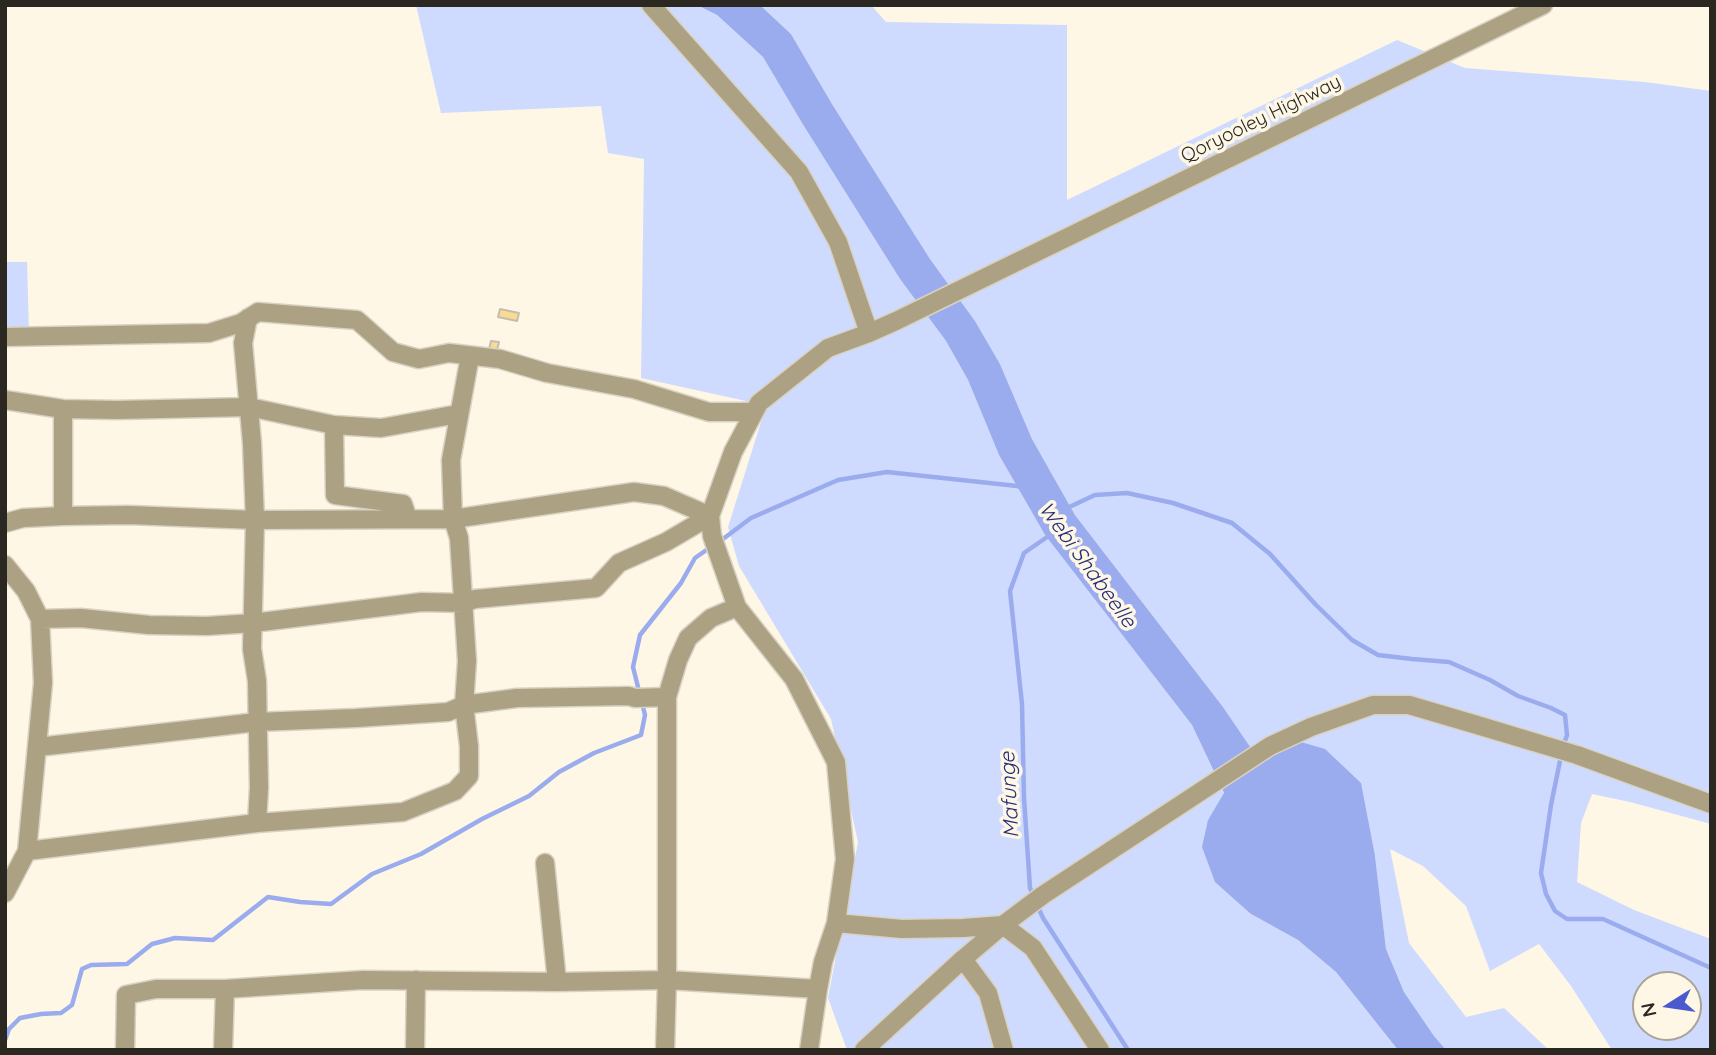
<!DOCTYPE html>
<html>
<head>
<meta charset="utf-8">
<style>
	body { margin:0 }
	#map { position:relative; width:1716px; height:1055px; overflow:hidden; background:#fef7e6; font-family:Quicksand,sans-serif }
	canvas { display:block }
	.frame { position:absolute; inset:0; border:7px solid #2a2821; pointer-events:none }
	.north { position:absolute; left:1632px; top:971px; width:70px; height:70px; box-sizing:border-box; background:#fef7e6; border:2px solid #a9a497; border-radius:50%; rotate:258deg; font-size:19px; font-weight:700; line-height:28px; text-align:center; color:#2a2821 }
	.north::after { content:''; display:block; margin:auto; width:24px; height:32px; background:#4959ce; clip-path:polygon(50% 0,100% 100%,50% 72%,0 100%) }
</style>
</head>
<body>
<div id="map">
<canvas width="1716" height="1055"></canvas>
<div class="frame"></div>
<div class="north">N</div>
</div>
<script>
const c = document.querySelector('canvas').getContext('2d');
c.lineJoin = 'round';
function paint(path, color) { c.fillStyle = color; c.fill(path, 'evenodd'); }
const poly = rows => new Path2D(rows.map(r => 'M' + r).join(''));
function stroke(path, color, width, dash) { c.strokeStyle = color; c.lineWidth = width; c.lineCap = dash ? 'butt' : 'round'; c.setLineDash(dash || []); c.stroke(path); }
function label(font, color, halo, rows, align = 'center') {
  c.font = font + ' Quicksand,sans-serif'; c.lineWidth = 7; c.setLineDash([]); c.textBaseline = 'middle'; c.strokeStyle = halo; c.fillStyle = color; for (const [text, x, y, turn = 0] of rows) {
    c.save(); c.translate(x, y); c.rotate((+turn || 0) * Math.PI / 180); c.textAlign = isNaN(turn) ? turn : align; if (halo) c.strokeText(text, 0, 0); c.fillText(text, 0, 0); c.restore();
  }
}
paint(poly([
	[416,5,697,5,717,15,763,57,802,123,900,279,946,341,968,380,999,455,1045,535,1192,725,1224,794,1208,820,1251,914,1298,940,1336,972,1398,1050,847,1050,828,998,858,842,831,719,739,566,728,527,762,419,746,401,641,378,644,159,608,153,601,106,441,113],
	[760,5,871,5,886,22,1067,25,1067,200,1397,40,1465,68,1645,82,1711,91,1711,824,1630,802,1592,794,1581,823,1577,882,1634,910,1711,939,1711,1050,1612,1050,1571,986,1539,944,1490,971,1466,906,1423,866,1390,849,1409,943,1466,1017,1504,1008,1549,1050,1446,1050,1434,1036,1404,992,1386,949,1375,856,1281,750,1261,764,1223,707,1075,515,1032,439,1000,364,975,321,930,259,832,104,791,34],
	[1646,985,1688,985,1688,1027,1646,1027],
	[5,262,27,262,29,332,5,332]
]), '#cfdaff');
paint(poly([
	[697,5,760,5,791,34,832,104,930,259,975,321,1000,364,1032,439,1075,515,1223,707,1261,763,1281,750,1301,742,1325,749,1361,783,1375,856,1386,949,1404,992,1434,1036,1446,1050,1398,1050,1336,972,1298,940,1251,914,1215,882,1202,847,1208,820,1224,793,1192,725,1045,535,999,455,968,380,946,341,900,279,802,123,763,57,717,15]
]), '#9aaced');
stroke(poly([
	[1065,509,1095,495,1127,493,1173,503,1232,523,1270,554,1316,605,1352,640,1378,655,1412,659,1449,662,1490,680,1518,696,1551,708,1565,715,1567,735,1563,747],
	[719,542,751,518,838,480,887,472,1017,486,1022,488],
	[640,695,633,667,640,635,681,583,695,558,712,546],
	[1561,756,1551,805,1541,873,1546,894,1555,911,1567,919,1603,919,1711,968],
	[1034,897,1030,888,1024,798,1022,704,1010,591,1024,553,1050,535],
	[1037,905,1043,918,1128,1050],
	[5,1040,9,1029,20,1018,41,1014,61,1013,72,1005,82,969,91,965,127,964,152,944,175,938,213,940,268,897,300,902,331,904,372,874,421,854,482,819,529,796,559,772,594,753,641,735,645,715,642,703]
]), '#9aaced', 4.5);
const building = poly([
	[500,309,519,313,517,321,498,317,500,309],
	[491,341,499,342,497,350,489,349,491,341]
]);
paint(building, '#f9db93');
stroke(building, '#c5beae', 2);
const minor = poly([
	[651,5,799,172,838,242,869,333],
	[248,318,243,343,252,443,255,520,252,649,257,681,259,788,257,823],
	[5,337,209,333,241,323,258,312,357,320,393,352,419,359,449,353,500,359,547,373,634,389,709,412,754,412],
	[5,400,63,409,117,410,249,407,334,425,381,428,458,414],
	[334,425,335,495,403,504,408,519],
	[63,516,63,409],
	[5,523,23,518,63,516,129,515,255,520,453,519,634,492,664,496,710,516],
	[5,565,26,591,40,619,43,683,27,851,5,893],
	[40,619,81,618,149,625,207,626,253,623,422,602,464,603,475,599,596,588,619,563,666,542,710,516],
	[38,747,257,722,356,718,448,712,464,705,517,698,629,696,635,698,667,697],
	[27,851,257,823,403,812,455,791,469,776,469,746,464,705,467,661,459,538,453,519,451,460,470,356],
	[545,863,557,982],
	[836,923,902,929,963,928,1003,925,1033,948,1100,1050],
	[963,959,988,993,1004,1050],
	[125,1050,126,995,156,989,225,989,363,980,557,982,667,980,818,989],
	[223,1050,225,989],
	[415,1050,416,980],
	[665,1050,667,980,667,697,678,660,688,638,711,618,737,607],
	[809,1050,818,989,823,962,836,923,845,859,836,762,794,679,737,607,712,536,710,516,733,452,759,403,828,348,869,333,896,321,1543,5],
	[864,1050,963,959,1003,925,1043,895,1270,746,1311,727,1373,705,1409,705,1477,725,1577,755,1711,804]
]);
stroke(minor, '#d8d2c3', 21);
stroke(minor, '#ada183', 18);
label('19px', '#2a2821', '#fef7e6', [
	["Qoryooley Highway",1261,119,-26]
]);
label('italic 21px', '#242d77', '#fef7e6', [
	["Webi Shabeelle",1087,565,54],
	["Mafunge",1010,795,-93]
]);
</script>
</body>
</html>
